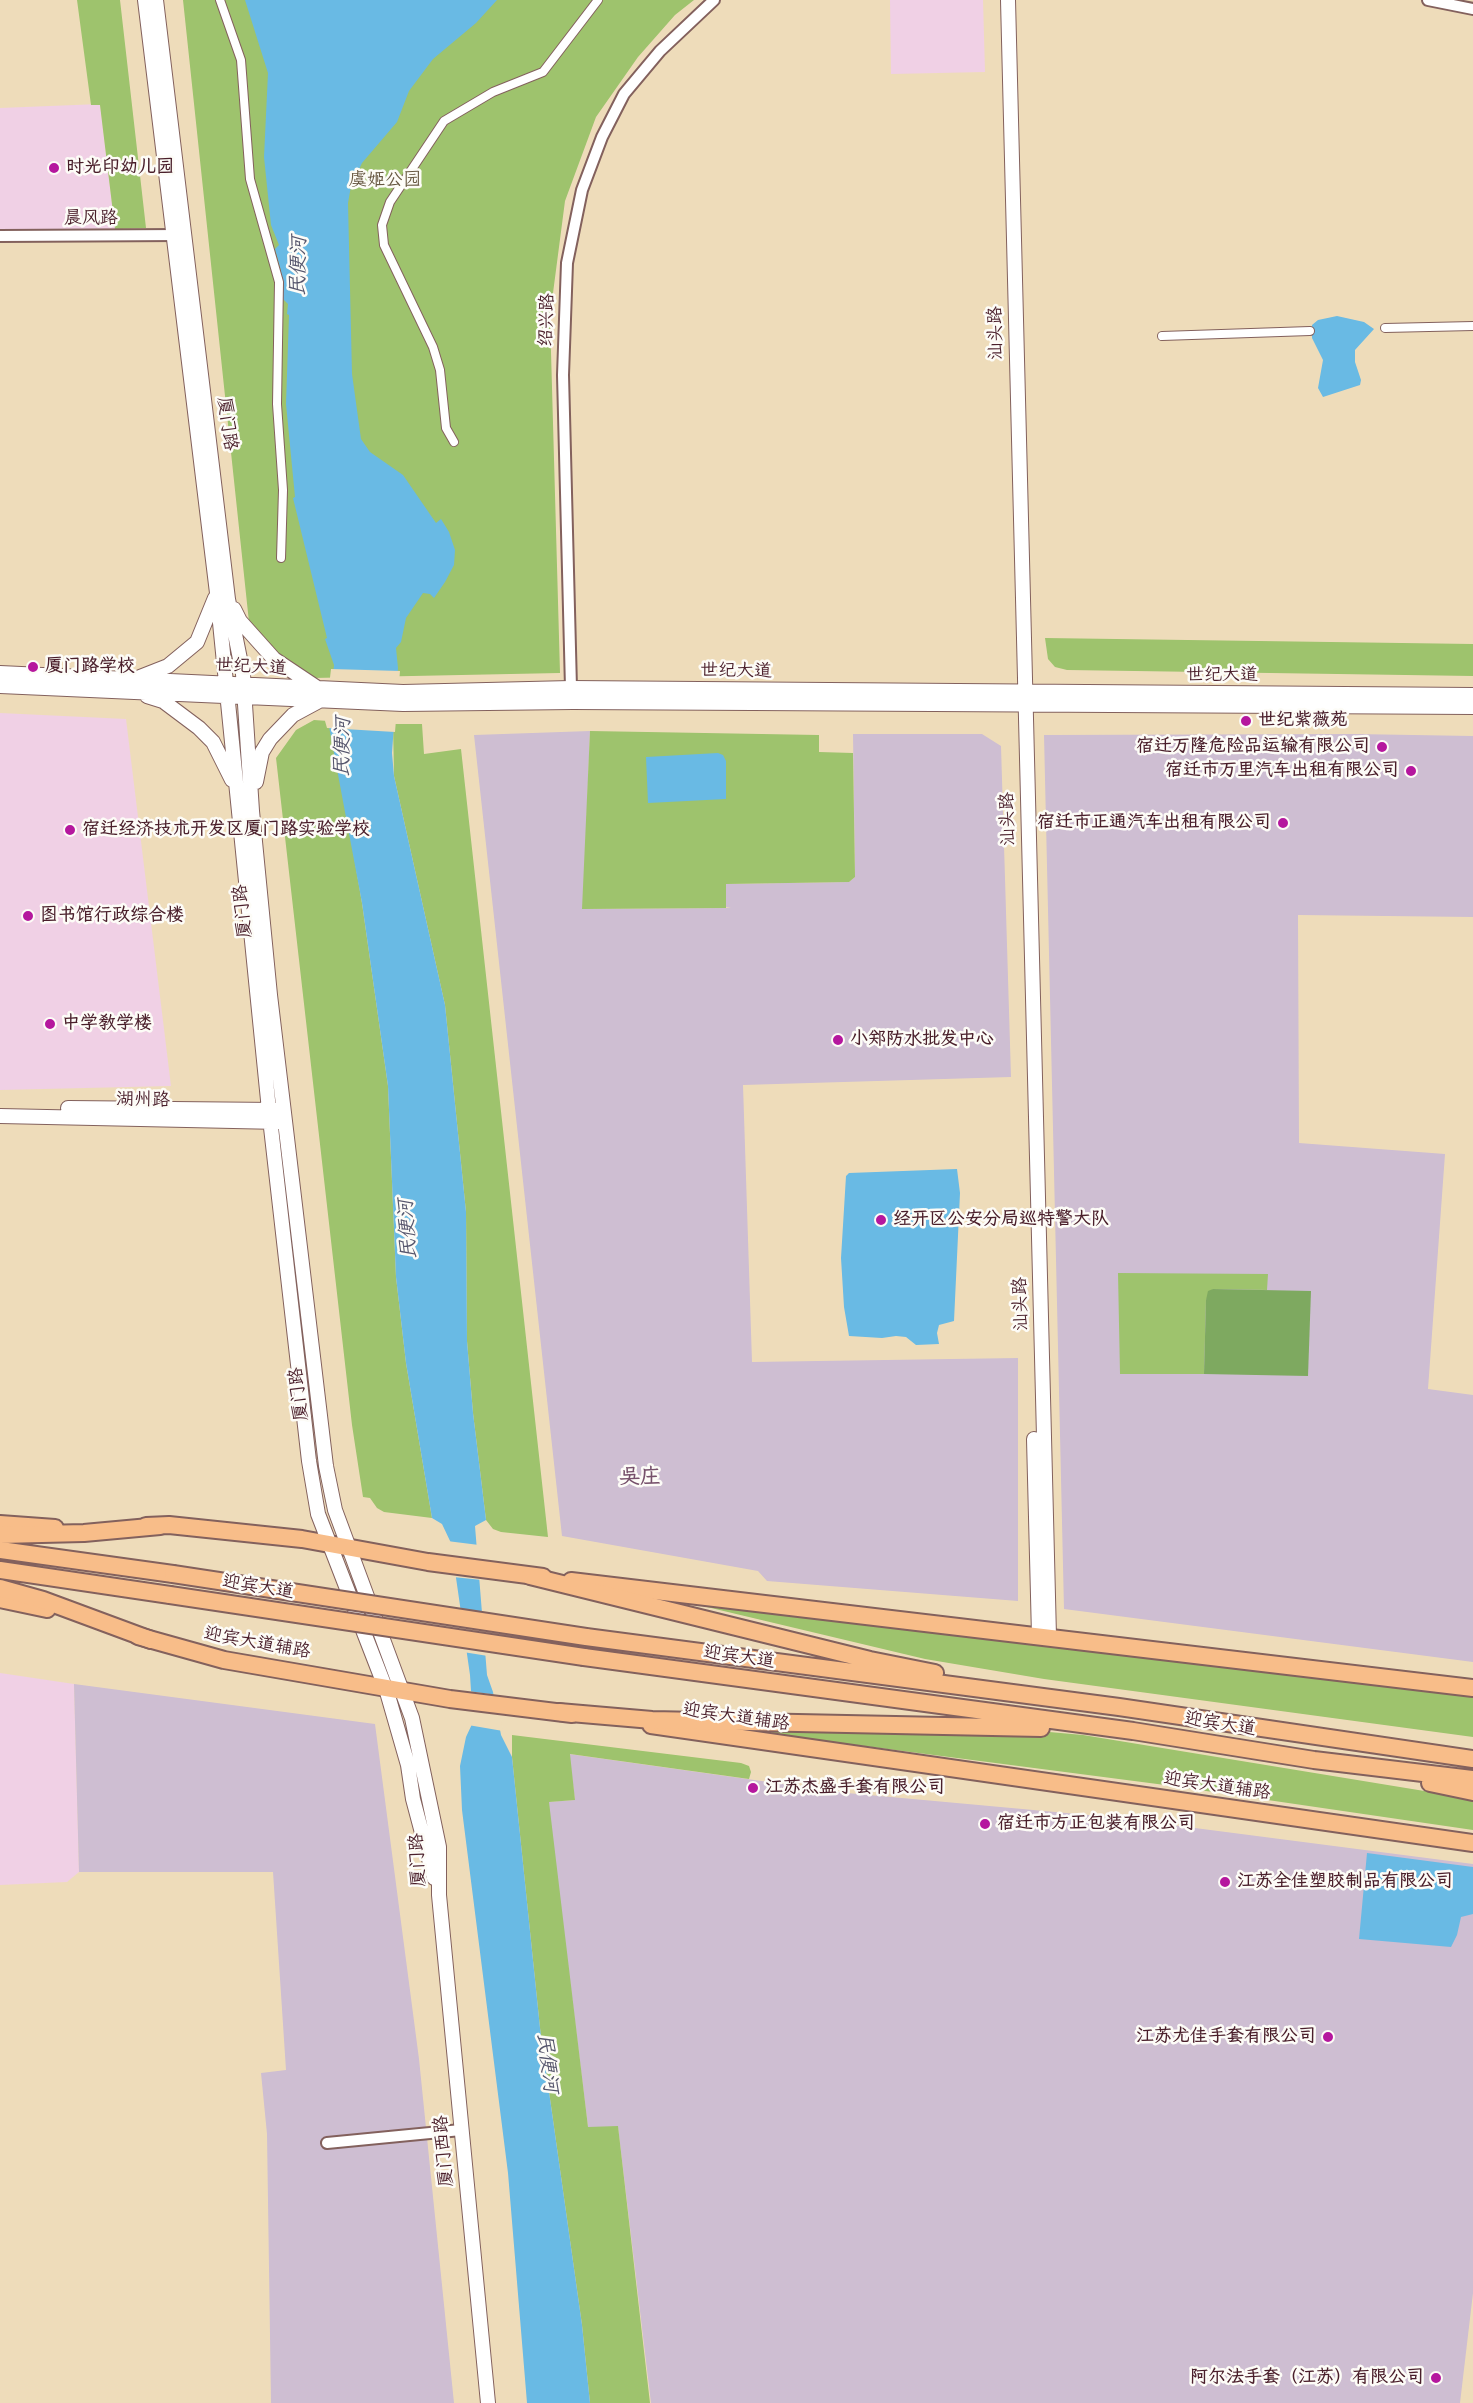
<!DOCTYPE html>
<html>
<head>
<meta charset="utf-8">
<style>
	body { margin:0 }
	canvas { display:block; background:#eedcba }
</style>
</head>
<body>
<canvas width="1473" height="2403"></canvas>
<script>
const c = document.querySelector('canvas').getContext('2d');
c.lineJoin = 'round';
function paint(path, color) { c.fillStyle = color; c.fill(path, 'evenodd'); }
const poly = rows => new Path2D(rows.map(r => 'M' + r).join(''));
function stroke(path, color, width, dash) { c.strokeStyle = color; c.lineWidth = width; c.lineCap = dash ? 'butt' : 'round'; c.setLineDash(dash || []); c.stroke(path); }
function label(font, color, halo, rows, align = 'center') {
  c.font = font + ' Mynerve,"LXGW WenKai TC",sans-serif'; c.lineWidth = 5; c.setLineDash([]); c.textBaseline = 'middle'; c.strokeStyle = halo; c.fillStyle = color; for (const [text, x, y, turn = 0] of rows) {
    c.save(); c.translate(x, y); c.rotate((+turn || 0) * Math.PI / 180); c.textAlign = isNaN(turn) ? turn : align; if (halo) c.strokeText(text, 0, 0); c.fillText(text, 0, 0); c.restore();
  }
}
paint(poly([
	[890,0,983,0,985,72,891,74],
	[100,104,115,229,0,229,0,108],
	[0,713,126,719,171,1086,0,1090],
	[0,1673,74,1684,79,1872,67,1882,0,1885]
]), '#f0d0e5');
paint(poly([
	[590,731,583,909,731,908,726,907,726,884,849,882,855,877,853,734,982,734,1001,746,1011,1077,743,1085,752,1362,1018,1358,1018,1601,767,1581,758,1571,562,1536,474,735],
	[1354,734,1473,736,1473,917,1298,915,1299,1143,1445,1154,1428,1389,1473,1395,1473,1662,1064,1609,1044,735],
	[74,1684,375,1724,419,2059,454,2403,271,2403,267,2134,261,2073,286,2070,273,1872,79,1872],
	[569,1754,847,1793,1110,1817,1473,1864,1473,2293,1460,2403,651,2403,618,2127,588,2127,548,1802,575,1800]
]), '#cebed2');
paint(poly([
	[77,0,120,0,146,228,115,229,100,105,91,105],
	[183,0,694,0,675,15,638,57,596,117,565,201,550,316,560,673,313,678,267,646,249,622],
	[1045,638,1473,644,1473,676,1067,670,1055,667,1048,659],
	[314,720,328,721,333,735,362,903,388,1086,396,1277,406,1363,432,1518,384,1512,377,1508,370,1498,363,1497,352,1425,276,758,296,730],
	[393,724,422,724,424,754,461,749,548,1537,501,1532,493,1529,486,1520,473,1413,467,1341,466,1212,445,1005,394,776],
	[590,731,819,735,819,752,853,753,855,877,849,882,726,884,726,908,582,909],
	[1118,1273,1268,1274,1267,1290,1213,1289,1206,1300,1204,1374,1120,1374],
	[644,1592,1473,1692,1473,1737,1044,1679,925,1659],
	[773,1725,1038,1731,1083,1735,1473,1799,1473,1830,1165,1785,772,1734],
	[512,1735,741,1763,749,1766,751,1772,749,1779,570,1754,575,1800,549,1802,588,2127,618,2126,650,2403,590,2403,582,2325,540,2028,512,1757]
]), '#9ec36d');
paint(poly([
	[1213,1289,1311,1291,1308,1376,1204,1374,1206,1300,1208,1291]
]), '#7ea960');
paint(poly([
	[245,0,497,0,476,23,433,59,409,91,397,122,362,163,351,186,348,203,352,374,361,439,370,452,403,475,436,523,441,519,449,532,455,550,454,565,445,582,434,598,430,594,423,593,406,618,401,642,396,648,398,668,392,753,394,776,445,1005,466,1212,467,1341,473,1413,486,1520,475,1526,487,1675,493,1692,501,1735,512,1757,540,2028,582,2325,590,2403,527,2403,508,2173,462,1810,460,1766,466,1737,473,1722,470,1675,451,1543,442,1524,432,1518,406,1363,396,1277,388,1086,362,903,328,721,334,665,325,639,327,638,293,498,295,497,286,404,289,315,287,314,288,304,283,299,281,271,275,249,279,245,271,225,264,157,268,73],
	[1337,316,1364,322,1374,329,1355,350,1355,362,1361,380,1360,385,1323,397,1318,388,1323,360,1312,338,1312,325,1318,320],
	[718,753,723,755,726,761,726,799,648,803,646,757],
	[957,1169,960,1193,954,1321,939,1325,937,1333,939,1344,916,1345,906,1337,896,1336,882,1338,849,1336,844,1307,841,1258,846,1176,849,1173],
	[1367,1853,1473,1867,1473,1914,1461,1917,1457,1935,1451,1947,1359,1939]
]), '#69bae4');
paint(poly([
	[331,669,400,671,395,732,327,728,325,721],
	[447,1541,479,1545,482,1580,453,1577],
	[457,1608,485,1612,488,1656,463,1652],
	[468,1691,497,1695,503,1731,468,1725]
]), '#eedcba');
const pedestrian = poly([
	[220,0,241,60,250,179,279,282,277,404,283,490,281,558],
	[1385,328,1473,326],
	[1162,336,1310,331],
	[454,442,446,428,440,370,433,347,384,245,382,225,390,202,444,121,493,92,543,72,598,0]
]);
const minor = poly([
	[1428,0,1473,9],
	[0,236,180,235],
	[571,688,563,375,567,263,582,190,602,137,624,94,660,51,714,0],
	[327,2143,461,2130]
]);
const tertiary = poly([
	[145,0,217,593,269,1110,309,1461,318,1514,387,1692,408,1765,413,1799,434,1878],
	[156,0,228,599,243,674,252,811,270,995,326,1466,335,1510,412,1718,439,1847,439,1895,488,2403],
	[1008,0,1049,1636],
	[234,609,240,621,274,659,319,689],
	[0,673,403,692,571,688,1473,695],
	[140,677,168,666,197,642,215,598],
	[0,686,403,704,573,702,1473,707],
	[147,696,163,701,199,728,213,742,232,780],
	[256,782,262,752,270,739,293,715,319,701],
	[68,1108,276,1110],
	[0,1116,280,1122],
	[1034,1439,1039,1635]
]);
const primary = poly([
	[0,1524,55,1528],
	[146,1526,169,1525,302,1539,428,1562,543,1577],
	[571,1581,1473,1688],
	[0,1599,47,1609],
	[138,1636,224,1660,450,1699,572,1714],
	[651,1725,1473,1843]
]);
const trunk = poly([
	[0,1535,84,1533,160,1526],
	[0,1550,173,1574],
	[0,1570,170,1595],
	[530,1576,870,1660,935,1673],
	[0,1588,43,1600,151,1640],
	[586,1637,1119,1707,1473,1759],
	[584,1657,1133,1731,1314,1760,1473,1779],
	[559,1712,652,1720,1041,1728],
	[1430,1783,1473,1792]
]);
stroke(pedestrian, '#83615d', 10);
stroke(minor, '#83615d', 14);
stroke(tertiary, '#83615d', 16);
stroke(primary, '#83615d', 20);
stroke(trunk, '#83615d', 20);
stroke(pedestrian, '#fff', 8);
stroke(minor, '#fff', 10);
stroke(tertiary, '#fff', 14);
stroke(primary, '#f8bd89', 16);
stroke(trunk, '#f8bd89', 16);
const trunkBridge = poly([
	[173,1574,586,1637],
	[170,1595,584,1657]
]);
stroke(trunkBridge, '#83615d', 20, []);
stroke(trunkBridge, '#f8bd89', 16);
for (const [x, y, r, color] of [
	[54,168,6,"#b5179e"],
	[33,667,6,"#b5179e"],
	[1246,721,6,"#b5179e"],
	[1382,747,6,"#b5179e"],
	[1411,771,6,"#b5179e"],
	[1283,823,6,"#b5179e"],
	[70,830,6,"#b5179e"],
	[28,916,6,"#b5179e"],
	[50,1024,6,"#b5179e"],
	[838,1040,6,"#b5179e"],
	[881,1220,6,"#b5179e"],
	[753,1788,6,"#b5179e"],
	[985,1824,6,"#b5179e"],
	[1225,1882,6,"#b5179e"],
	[1328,2037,6,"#b5179e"],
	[1436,2378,6,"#b5179e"]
]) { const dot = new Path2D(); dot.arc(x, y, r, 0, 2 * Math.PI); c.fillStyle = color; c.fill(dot); stroke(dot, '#fdfcf7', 2); }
label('bold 18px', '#4a1f2b', '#fdfcf7', [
	["时光印幼儿园",66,168],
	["厦门路学校",45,667],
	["世纪紫薇苑",1258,721],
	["宿迁万隆危险品运输有限公司",1370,747,"right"],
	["宿迁市万里汽车出租有限公司",1399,771,"right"],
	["宿迁市正通汽车出租有限公司",1271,823,"right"],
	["宿迁经济技术开发区厦门路实验学校",82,830],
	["图书馆行政综合楼",40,916],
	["中学教学楼",62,1024],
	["小郑防水批发中心",850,1040],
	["经开区公安分局巡特警大队",893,1220],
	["江苏杰盛手套有限公司",765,1788],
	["宿迁市方正包装有限公司",997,1824],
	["江苏全佳塑胶制品有限公司",1237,1882],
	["江苏尤佳手套有限公司",1316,2037,"right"],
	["阿尔法手套（江苏）有限公司",1424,2378,"right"]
], 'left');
label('18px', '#675842', '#fdfcf7', [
	["虞姬公园",385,181]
]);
label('18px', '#4a1f2b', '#fdfcf7', [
	["晨风路",91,219],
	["绍兴路",548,320,-88],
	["汕头路",997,333,-91],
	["厦门路",226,424,82],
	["世纪大道",251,668,3],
	["世纪大道",736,672,1],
	["世纪大道",1222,676],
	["汕头路",1009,819,-92],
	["厦门路",244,911,-96],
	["湖州路",143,1101,1],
	["汕头路",1022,1304,-92],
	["厦门路",300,1394,-97],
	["迎宾大道",258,1588,9],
	["迎宾大道辅路",257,1644,10],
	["迎宾大道",739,1658,8],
	["迎宾大道辅路",736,1718,8],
	["迎宾大道",1220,1725,9],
	["迎宾大道辅路",1217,1787,8],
	["厦门路",419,1860,-93],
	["厦门西路",445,2151,-95]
]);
label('italic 20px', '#55556c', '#fdfcf7', [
	["民便河",300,266,-89],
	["民便河",344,747,-89],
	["民便河",409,1229,-94],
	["民便河",546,2063,83]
]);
label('bold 21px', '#76506b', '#fdfcf7', [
	["吴庄",640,1479]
]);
</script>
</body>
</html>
